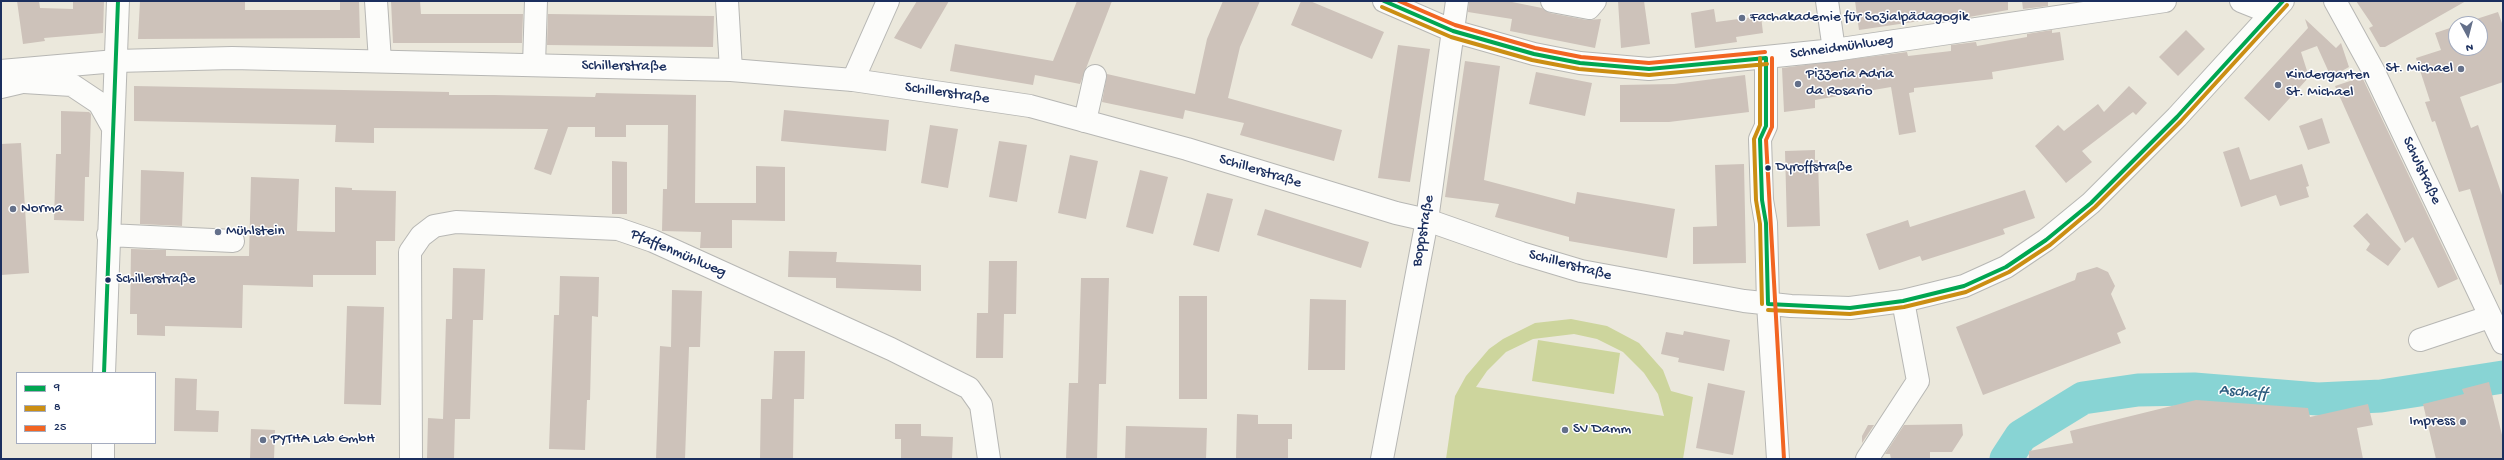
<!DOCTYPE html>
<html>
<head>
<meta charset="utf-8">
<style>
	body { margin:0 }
	#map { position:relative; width:2504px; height:460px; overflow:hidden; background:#ebe8dc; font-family:"Gochi Hand",sans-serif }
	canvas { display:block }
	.frame { position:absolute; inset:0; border:2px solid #1b2f5e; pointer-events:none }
	.legend { position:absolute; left:16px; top:372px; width:140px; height:72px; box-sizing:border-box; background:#fff; border:1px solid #a4acbf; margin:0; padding:5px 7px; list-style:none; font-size:12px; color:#1b2f5e }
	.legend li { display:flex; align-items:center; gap:8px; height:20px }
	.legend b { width:20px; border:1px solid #a4acbf }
	.north { position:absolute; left:2448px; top:16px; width:40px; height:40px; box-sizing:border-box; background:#fff; border:1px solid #a4acbf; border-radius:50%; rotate:173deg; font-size:11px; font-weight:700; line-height:16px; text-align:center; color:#1b2f5e }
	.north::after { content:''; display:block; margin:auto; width:14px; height:18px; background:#64708a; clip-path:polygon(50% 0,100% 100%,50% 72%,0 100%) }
</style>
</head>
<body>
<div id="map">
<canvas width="2504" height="460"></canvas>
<div class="frame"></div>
<ul class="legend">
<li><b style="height:5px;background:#00a651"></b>9</li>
<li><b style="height:5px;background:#cb8e13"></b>8</li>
<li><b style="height:5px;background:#f26522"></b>25</li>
</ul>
<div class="north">N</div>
</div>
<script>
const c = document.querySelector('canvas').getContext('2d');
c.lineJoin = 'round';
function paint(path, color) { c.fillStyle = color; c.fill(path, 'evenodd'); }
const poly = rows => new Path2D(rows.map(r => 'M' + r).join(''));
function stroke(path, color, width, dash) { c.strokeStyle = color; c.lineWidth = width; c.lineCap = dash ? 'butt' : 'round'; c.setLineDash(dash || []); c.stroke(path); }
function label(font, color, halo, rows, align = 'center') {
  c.font = font + ' "Gochi Hand",sans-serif'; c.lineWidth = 3; c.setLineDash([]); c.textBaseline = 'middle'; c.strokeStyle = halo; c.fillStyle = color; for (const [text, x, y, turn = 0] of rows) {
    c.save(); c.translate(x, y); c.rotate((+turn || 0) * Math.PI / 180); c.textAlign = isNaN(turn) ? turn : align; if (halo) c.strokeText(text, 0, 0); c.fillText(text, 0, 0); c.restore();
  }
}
paint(poly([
	[1571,319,1607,326,1639,343,1663,370,1671,391,1693,397,1683,459,1446,459,1455,396,1466,376,1489,349,1503,339,1535,323],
	[1574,334,1597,339,1623,352,1644,373,1658,394,1664,416,1476,387,1487,371,1506,352,1533,339],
	[1538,340,1620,353,1614,394,1532,381]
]), '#cdd59d');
stroke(poly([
	[2006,459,2021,436,2083,398,2138,390,2194,389,2318,399,2381,396,2503,377]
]), '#88d4d4', 33);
paint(poly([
	[17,1,39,1,40,8,73,9,73,1,104,1,103,33,44,38,45,41,23,44],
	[140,1,245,1,245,10,340,10,340,1,359,1,360,38,138,39],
	[391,1,420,1,421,14,523,14,522,43,393,43],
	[917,1,949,1,921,49,894,38],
	[1077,1,1112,1,1080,84,1035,75,1033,85,950,71,955,44,1053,61],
	[1223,1,1260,1,1240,47,1228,98,1342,130,1334,161,1240,135,1244,123,1185,110,1183,119,1102,102,1107,74,1195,94,1207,39],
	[1301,1,1310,1,1384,32,1372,59,1291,25],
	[1469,1,1507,1,1542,8,1550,13,1587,20,1601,19,1595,48,1510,31,1512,19,1468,12],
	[1618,1,1644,1,1650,44,1621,48],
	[1855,1,2008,1,2008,10,1947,21,1947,17,1859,30],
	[2022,1,2048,1,2048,6,2023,9],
	[2356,1,2466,1,2385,47,2380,47,2369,28,2373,26],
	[1714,9,1716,22,1761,16,1763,33,1736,37,1737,42,1695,48,1691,13],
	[2498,12,2503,26,2503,82,2460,97,2471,128,2478,125,2503,198,2503,284,2500,285,2470,189,2459,192,2435,121,2432,122,2425,102,2430,101,2416,58,2441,50,2435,33,2456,26,2456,48,2480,48,2480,24,2461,24],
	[548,14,714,16,713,47,547,45],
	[2305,19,2336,48,2341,43,2349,67,2331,77,2317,46,2301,52,2309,77,2269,121,2244,98,2308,28],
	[2052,30,2052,33,2060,32,2064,60,1992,72,1993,79,1914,88,1914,92,1909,93,1916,132,1899,135,1891,87,1815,100,1815,108,1784,112,1782,68,1907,52,1908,56,1951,51,1951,45,1976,42,1977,46,2027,37,2027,34],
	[2186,30,2205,49,2178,76,2159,57],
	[1398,45,1430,49,1410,182,1378,178],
	[1465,61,1500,66,1484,180,1575,204,1577,192,1675,209,1667,258,1569,241,1569,237,1495,217,1499,204,1445,197],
	[1536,72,1592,83,1585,116,1529,104],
	[1745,75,1749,112,1669,122,1620,122,1620,85,1674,84],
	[2362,77,2458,279,2438,288,2413,237,2405,243,2335,86],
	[134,86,449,92,449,95,494,95,595,97,596,93,696,95,695,203,756,203,756,166,785,167,785,221,732,220,732,248,700,248,701,232,662,231,663,189,667,189,668,125,626,125,626,137,595,137,595,127,568,127,551,175,534,169,548,129,374,128,374,143,335,142,336,125,134,121],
	[2129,86,2147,103,2136,115,2133,112,2082,151,2092,162,2066,183,2035,146,2058,125,2064,131,2098,104,2104,112],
	[784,110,889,120,886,151,781,141],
	[61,111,89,112,91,114,89,177,85,177,84,221,54,220,56,154,61,154],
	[2322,118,2330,143,2308,150,2299,126],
	[930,125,958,129,948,188,921,183],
	[999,141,1027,145,1017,202,989,197],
	[21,143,29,273,1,275,1,144],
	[2239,147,2250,180,2302,164,2309,186,2306,187,2309,197,2280,206,2276,195,2241,207,2223,152],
	[1815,150,1815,160,1818,160,1820,226,1787,227,1785,151],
	[1070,155,1098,161,1086,219,1058,213],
	[612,161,627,162,627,214,612,214],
	[1744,164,1746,263,1693,264,1693,227,1717,226,1715,165],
	[141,170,184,172,182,226,140,224],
	[1140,170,1168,177,1153,234,1126,227],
	[251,177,299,179,297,231,335,232,335,187,352,188,352,190,396,191,395,241,376,241,376,275,313,275,313,287,243,285,242,328,165,326,165,336,137,335,137,314,130,314,131,249,166,250,166,256,249,256],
	[2025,190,2035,218,2003,229,2005,234,1963,248,1922,261,1920,256,1879,270,1866,234,1908,220,1910,227],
	[1207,193,1233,199,1219,252,1193,245],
	[1265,209,1369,242,1361,268,1257,235],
	[2367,213,2401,249,2388,266,2366,250,2370,244,2353,226],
	[789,251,837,252,836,262,921,265,921,291,836,288,836,278,788,277],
	[989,261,1017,261,1016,314,1004,314,1003,358,976,358,977,313,988,313],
	[2097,267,2108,272,2115,286,2111,294,2126,329,2117,333,2121,343,1983,395,1956,327,2075,280,2077,273],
	[453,268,485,269,483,320,473,320,470,419,444,419,455,419,454,459,427,459,428,418,443,419,446,319,452,319],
	[560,276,599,277,598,317,592,316,590,400,587,400,585,450,549,449,554,315,559,315],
	[1081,278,1109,278,1106,384,1099,384,1097,459,1066,459,1069,383,1078,383],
	[672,290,702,291,700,347,689,347,685,459,656,459,660,346,671,347],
	[1179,296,1207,296,1207,399,1179,399],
	[1310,299,1346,300,1345,370,1308,370],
	[347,306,384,307,381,405,344,404],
	[1684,331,1730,340,1724,371,1678,362,1679,358,1661,354,1666,332,1683,335],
	[774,351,805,351,804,399,794,399,793,459,760,459,761,399,772,399],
	[175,378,197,379,196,410,219,411,218,432,174,431],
	[2489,382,2503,439,2503,459,2436,459,2423,404,2464,394,2462,389],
	[1708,383,1745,391,1733,455,1696,448],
	[2196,400,2308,408,2310,417,2368,404,2373,425,2357,428,2363,459,2029,459,2029,451,2073,443,2070,431],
	[1237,414,1258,415,1258,424,1292,424,1292,439,1288,439,1288,459,1236,459],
	[895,424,921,424,921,436,953,437,952,459,901,459,901,439,895,439],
	[1962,424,1963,435,1952,452,1930,452,1930,459,1891,459,1890,454,1885,454,1904,425],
	[1868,425,1874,425,1862,443,1862,436],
	[1126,426,1207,428,1206,459,1125,459],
	[251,429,275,430,274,459,250,459]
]), '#cdc2ba');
const minor = poly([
	[376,1,380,61],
	[727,1,731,70],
	[1384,1,1453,31,1534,54,1580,63,1649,69,1834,50,2165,1],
	[1552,1,1589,8,1595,1],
	[1827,1,1834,50],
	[2241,1,2271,13],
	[2335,1,2373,70,2503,343],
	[1766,58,1766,126,1760,139,1762,200,1766,223,1768,304],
	[534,65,536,1],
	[853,80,888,1],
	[24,82,72,85,99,103,113,128],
	[1085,121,1095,76],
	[108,235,233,241],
	[2420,340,2489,317],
	[104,373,118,1],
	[103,459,103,443],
	[411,459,410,252,421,236,434,226,456,222,618,229,653,241,891,349,969,388,981,405,989,459],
	[1382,459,1427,220,1457,1],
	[1867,459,1918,381,1903,301]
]);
const major = poly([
	[1,71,116,61,232,58,731,70,853,80,1030,106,1187,149,1396,213,1427,220,1521,253,1581,271,1744,301,1791,306,1850,308,1903,301,1964,286,2006,267,2046,240,2091,203,2177,117,2283,1],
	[1,87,35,79],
	[1768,304,1778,459]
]);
stroke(minor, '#b7b7b4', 24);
stroke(major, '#b7b7b4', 24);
stroke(minor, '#fcfcfa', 22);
stroke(major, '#fcfcfa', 22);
stroke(poly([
	[1384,1,1453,31,1534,54,1580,63,1649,69,1766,58],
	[1766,58,1766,126,1760,139,1762,200,1766,223,1768,304],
	[1768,304,1850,308,1903,301,1964,286,2006,267,2046,240,2091,203,2177,117,2283,1],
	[104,373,118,1]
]), '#00a651', 4);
stroke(poly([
	[1382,7,1451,37,1532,60,1579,69,1649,75,1767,64],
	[1760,58,1760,125,1754,139,1756,200,1760,224,1762,304],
	[1768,310,1850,314,1904,307,1966,292,2009,272,2050,245,2095,207,2181,121,2287,5]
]), '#cb8e13', 4);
stroke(poly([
	[1399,1,1455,25,1535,48,1581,57,1649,63,1765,52],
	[1772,58,1772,127,1766,140,1784,459]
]), '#f26522', 4);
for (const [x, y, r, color] of [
	[1742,18,4,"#64708a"],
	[2461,69,4,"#64708a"],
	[1798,84,4,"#64708a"],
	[2278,85,4,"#64708a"],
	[1768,168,3.5,"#1b2f5e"],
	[13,209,4,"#64708a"],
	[218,232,4,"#64708a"],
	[108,280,3.5,"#1b2f5e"],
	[2463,422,4,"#64708a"],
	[1565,430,4,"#64708a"],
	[263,440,4,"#64708a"]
]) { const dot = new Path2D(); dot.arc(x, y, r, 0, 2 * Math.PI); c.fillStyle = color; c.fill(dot); stroke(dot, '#fff', 1.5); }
label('14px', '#1b2f5e', '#fff', [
	["Dyroffstraße",1776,168],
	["Schillerstraße",116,280]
], 'left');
label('15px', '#1b2f5e', '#fff', [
	["Fachakademie für Sozialpädagogik",1750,18],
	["St. Michael",2453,69,"right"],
	["Pizzeria Adria",1806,75],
	["da Rosario",1806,92],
	["Kindergarten",2286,76],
	["St. Michael",2286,93],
	["Norma",21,209],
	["Mühlstein",226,232],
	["Impress",2455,422,"right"],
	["SV Damm",1573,430],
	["PYTHA Lab GmbH",271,440]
], 'left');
label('15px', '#1b2f5e', '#fff', [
	["Schneidmühlweg",1842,48,-8],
	["Schillerstraße",624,67,1],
	["Schillerstraße",947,94,8],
	["Schulstraße",2421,171,65],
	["Schillerstraße",1260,172,17],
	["Boppstraße",1424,231,-80],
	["Pfaffenmühlweg",678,254,23],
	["Schillerstraße",1570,266,15]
]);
label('italic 16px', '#2f5e80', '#fff', [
	["Aschaff",2243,393,5]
]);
</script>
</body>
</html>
